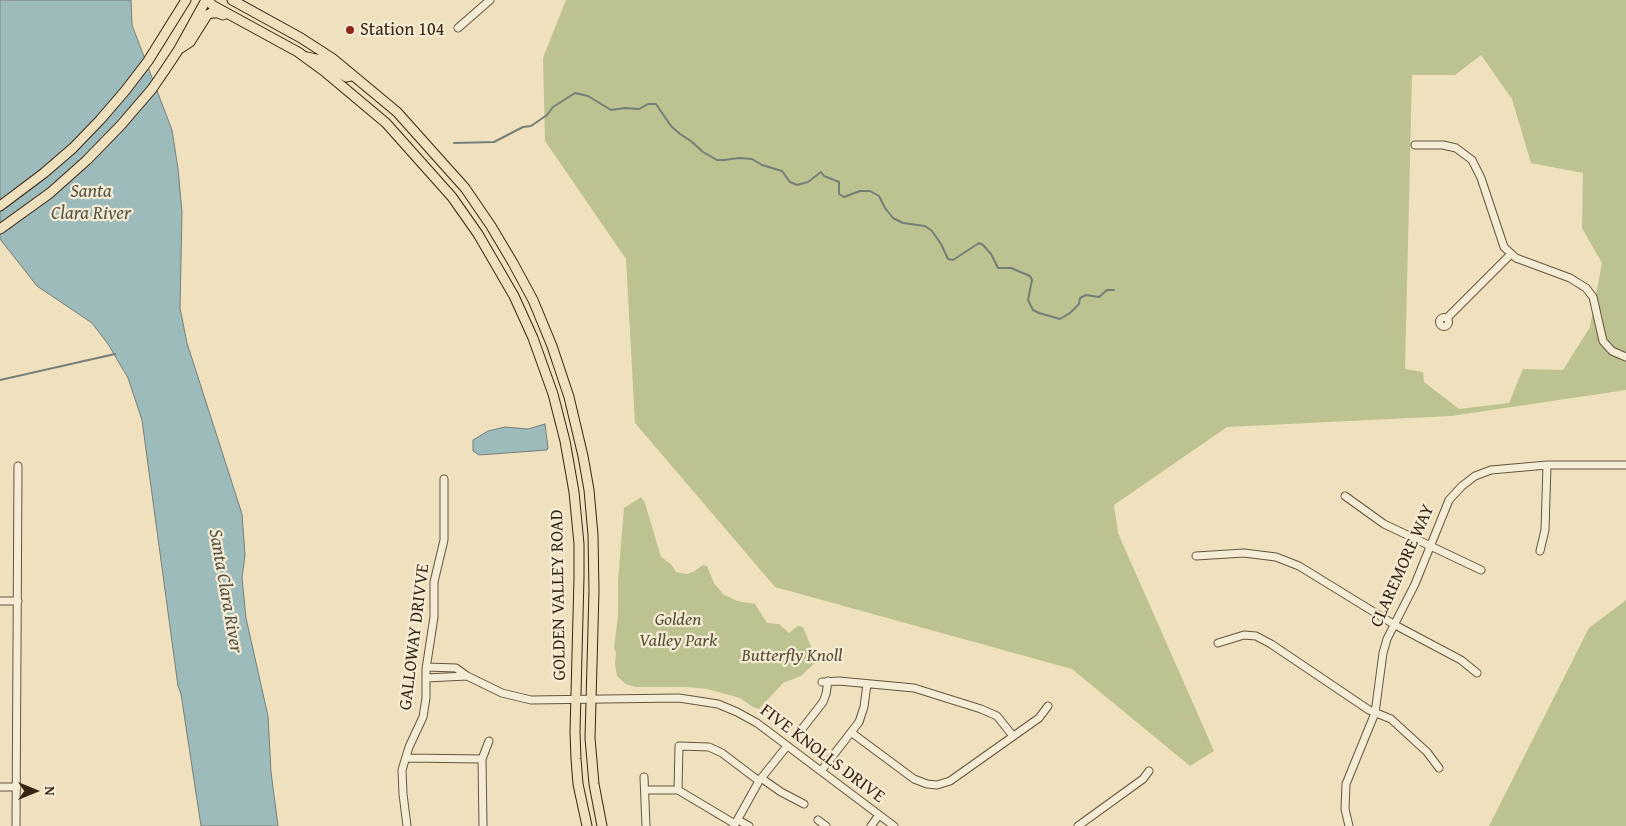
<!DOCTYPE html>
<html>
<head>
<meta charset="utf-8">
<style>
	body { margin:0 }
	#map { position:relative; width:1626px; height:826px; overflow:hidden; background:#f0e1be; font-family:"Gentium Book Plus",serif }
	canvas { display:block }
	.north { position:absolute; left:10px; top:766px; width:50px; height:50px; -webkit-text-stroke:4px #f5ecd5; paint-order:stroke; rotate:90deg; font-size:14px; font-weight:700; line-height:20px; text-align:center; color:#372614 }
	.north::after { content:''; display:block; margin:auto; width:18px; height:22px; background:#372614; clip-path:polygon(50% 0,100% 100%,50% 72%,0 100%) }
</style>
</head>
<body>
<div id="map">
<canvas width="1626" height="826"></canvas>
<div class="north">N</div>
</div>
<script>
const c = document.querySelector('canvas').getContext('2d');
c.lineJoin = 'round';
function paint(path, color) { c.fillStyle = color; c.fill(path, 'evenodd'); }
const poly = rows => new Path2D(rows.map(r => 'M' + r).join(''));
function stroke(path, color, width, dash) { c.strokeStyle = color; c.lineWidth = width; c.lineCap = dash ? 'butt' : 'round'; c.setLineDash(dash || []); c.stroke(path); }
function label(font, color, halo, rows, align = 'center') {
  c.font = font + ' "Gentium Book Plus",serif'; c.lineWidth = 4.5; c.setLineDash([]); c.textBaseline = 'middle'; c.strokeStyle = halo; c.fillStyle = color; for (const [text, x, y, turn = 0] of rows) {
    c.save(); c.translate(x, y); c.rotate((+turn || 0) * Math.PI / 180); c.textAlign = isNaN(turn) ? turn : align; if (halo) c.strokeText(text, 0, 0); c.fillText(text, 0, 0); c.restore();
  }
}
paint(poly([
	[566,0,1626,0,1626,390,1451,416,1227,427,1114,505,1118,533,1214,751,1190,766,1072,669,775,587,635,423,626,259,545,141,543,58],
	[1481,55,1512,99,1531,163,1583,173,1582,228,1602,263,1590,327,1563,370,1523,369,1509,403,1459,409,1424,382,1423,372,1405,369,1412,75,1455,75],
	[641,497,645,503,661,557,671,564,676,572,687,574,693,572,703,565,707,566,714,583,723,594,737,601,755,604,767,623,779,624,789,633,798,626,803,627,817,661,801,676,783,683,759,709,753,707,740,698,707,689,688,687,636,687,626,684,617,676,615,664,616,652,614,649,618,615,618,581,624,508],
	[1626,600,1626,826,1489,826,1589,628]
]), '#bcc290');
const water = poly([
	[0,0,131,0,132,25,172,130,178,169,182,212,180,308,187,343,242,514,245,555,242,578,246,618,268,716,271,772,278,826,201,826,181,694,178,686,142,420,128,378,108,344,92,323,37,286,0,239,0,0],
	[545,424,548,448,547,450,479,455,473,451,473,440,488,431,505,427,528,429,545,424]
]);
paint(water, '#9ebbbb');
stroke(water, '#757f78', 1);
stroke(poly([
	[454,143,494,142,523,127,531,126,547,115,553,107,575,93,588,96,611,110,625,108,639,109,648,104,656,104,671,126,680,134,691,141,703,152,717,160,724,160,739,158,752,159,762,165,782,171,790,182,797,185,808,182,821,172,824,176,839,182,839,194,844,197,860,191,870,191,879,196,885,208,893,218,903,223,925,226,932,231,941,244,948,259,953,260,979,243,983,245,991,254,998,268,1011,268,1030,276,1032,280,1028,300,1033,310,1039,313,1060,319,1070,313,1079,304,1080,298,1086,295,1099,297,1107,290,1114,290],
	[0,380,115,354]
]), '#757f78', 2);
const minor = poly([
	[458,28,490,0],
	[1415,145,1443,145,1456,148,1472,160,1481,178,1504,247,1516,258,1570,278,1586,288,1593,297,1603,341,1612,351,1626,357],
	'1439.5 322a4.5 4.5 0 1 1 9 0a4.5 4.5 0 1 1-9 0Z',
	[1447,318,1511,254],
	[1345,496,1384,524,1481,570],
	[1540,551,1545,530,1547,465],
	[1196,556,1244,553,1276,557,1299,566,1395,625,1461,660,1477,673],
	[0,601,18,601],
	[1218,643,1244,635,1256,636,1271,644,1369,710,1391,719,1427,752,1439,768],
	[427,667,456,668,467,676,502,693,531,700,679,698,718,704,737,712,757,723,894,826],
	[426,678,467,676],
	[822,682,839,681,914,688,981,709,997,716,1013,736],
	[802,729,823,702,826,694,828,681],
	[852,733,914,779,927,784,937,785,950,781,1039,718,1048,706],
	[406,758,482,759],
	[821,771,859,722,864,707,867,684],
	[644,777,646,826],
	[761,778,781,792,804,804],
	[0,787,17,787],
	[645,790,678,790],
	[678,790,679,746,709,747,722,753,759,781],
	[678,790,735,824],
	[738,820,749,826],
	[818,820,826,826],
	[16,826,18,466],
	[407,826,403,794,402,770,409,747,423,717,426,698,426,669,434,617,434,582,444,540,444,479],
	[483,826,482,759,489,741],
	[734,826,759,781,787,746],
	[871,826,879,815],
	[1078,826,1143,779,1149,771],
	[1349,826,1345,809,1346,784,1375,713,1383,653,1387,639,1415,584,1449,500,1462,486,1475,476,1491,470,1547,465,1626,465]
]);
const major = poly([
	[208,0,212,5,298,52,324,71,386,123,452,197,478,234,514,296,533,338,553,394,565,441,574,492,579,544,579,577,575,732,576,759,578,784,587,826],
	[232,0,301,38,332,58,397,112,465,188,491,226,513,263,533,300,552,346,569,397,583,456,589,490,593,535,594,591,590,738,594,784,602,826],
	[181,48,190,42,207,15,211,13,218,13,223,15],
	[307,57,320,60,346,77,351,76],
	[0,206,44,173,73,148,100,120,125,91,148,61,186,0],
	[0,229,50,193,87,160,121,125,152,89,165,70,179,49,206,0]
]);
stroke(minor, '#65553e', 9);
stroke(major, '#372614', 11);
stroke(minor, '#f5ecd5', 7);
stroke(major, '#f0e1be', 9);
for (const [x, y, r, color] of [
	[350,30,5,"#8f2418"]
]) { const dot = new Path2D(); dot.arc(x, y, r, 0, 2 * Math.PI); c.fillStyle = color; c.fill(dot); stroke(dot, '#f5ecd5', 2); }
label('18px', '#372614', '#f5ecd5', [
	["Station 104",360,30]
], 'left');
label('18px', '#372614', '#f5ecd5', [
	["CLAREMORE WAY",1403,566,-66],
	["GOLDEN VALLEY ROAD",559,595,-91],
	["GALLOWAY DRIVVE",415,637,-83],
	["FIVE KNOLLS DRIVE",822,754,37]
]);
label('italic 18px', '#584d33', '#f5ecd5', [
	["Golden",678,620],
	["Valley Park",678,641],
	["Butterfly Knoll",792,656]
]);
label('italic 19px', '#565346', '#f5ecd5', [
	["Santa",91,192],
	["Clara River",91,214],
	["Santa Clara River",225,591,80]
]);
</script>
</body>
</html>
